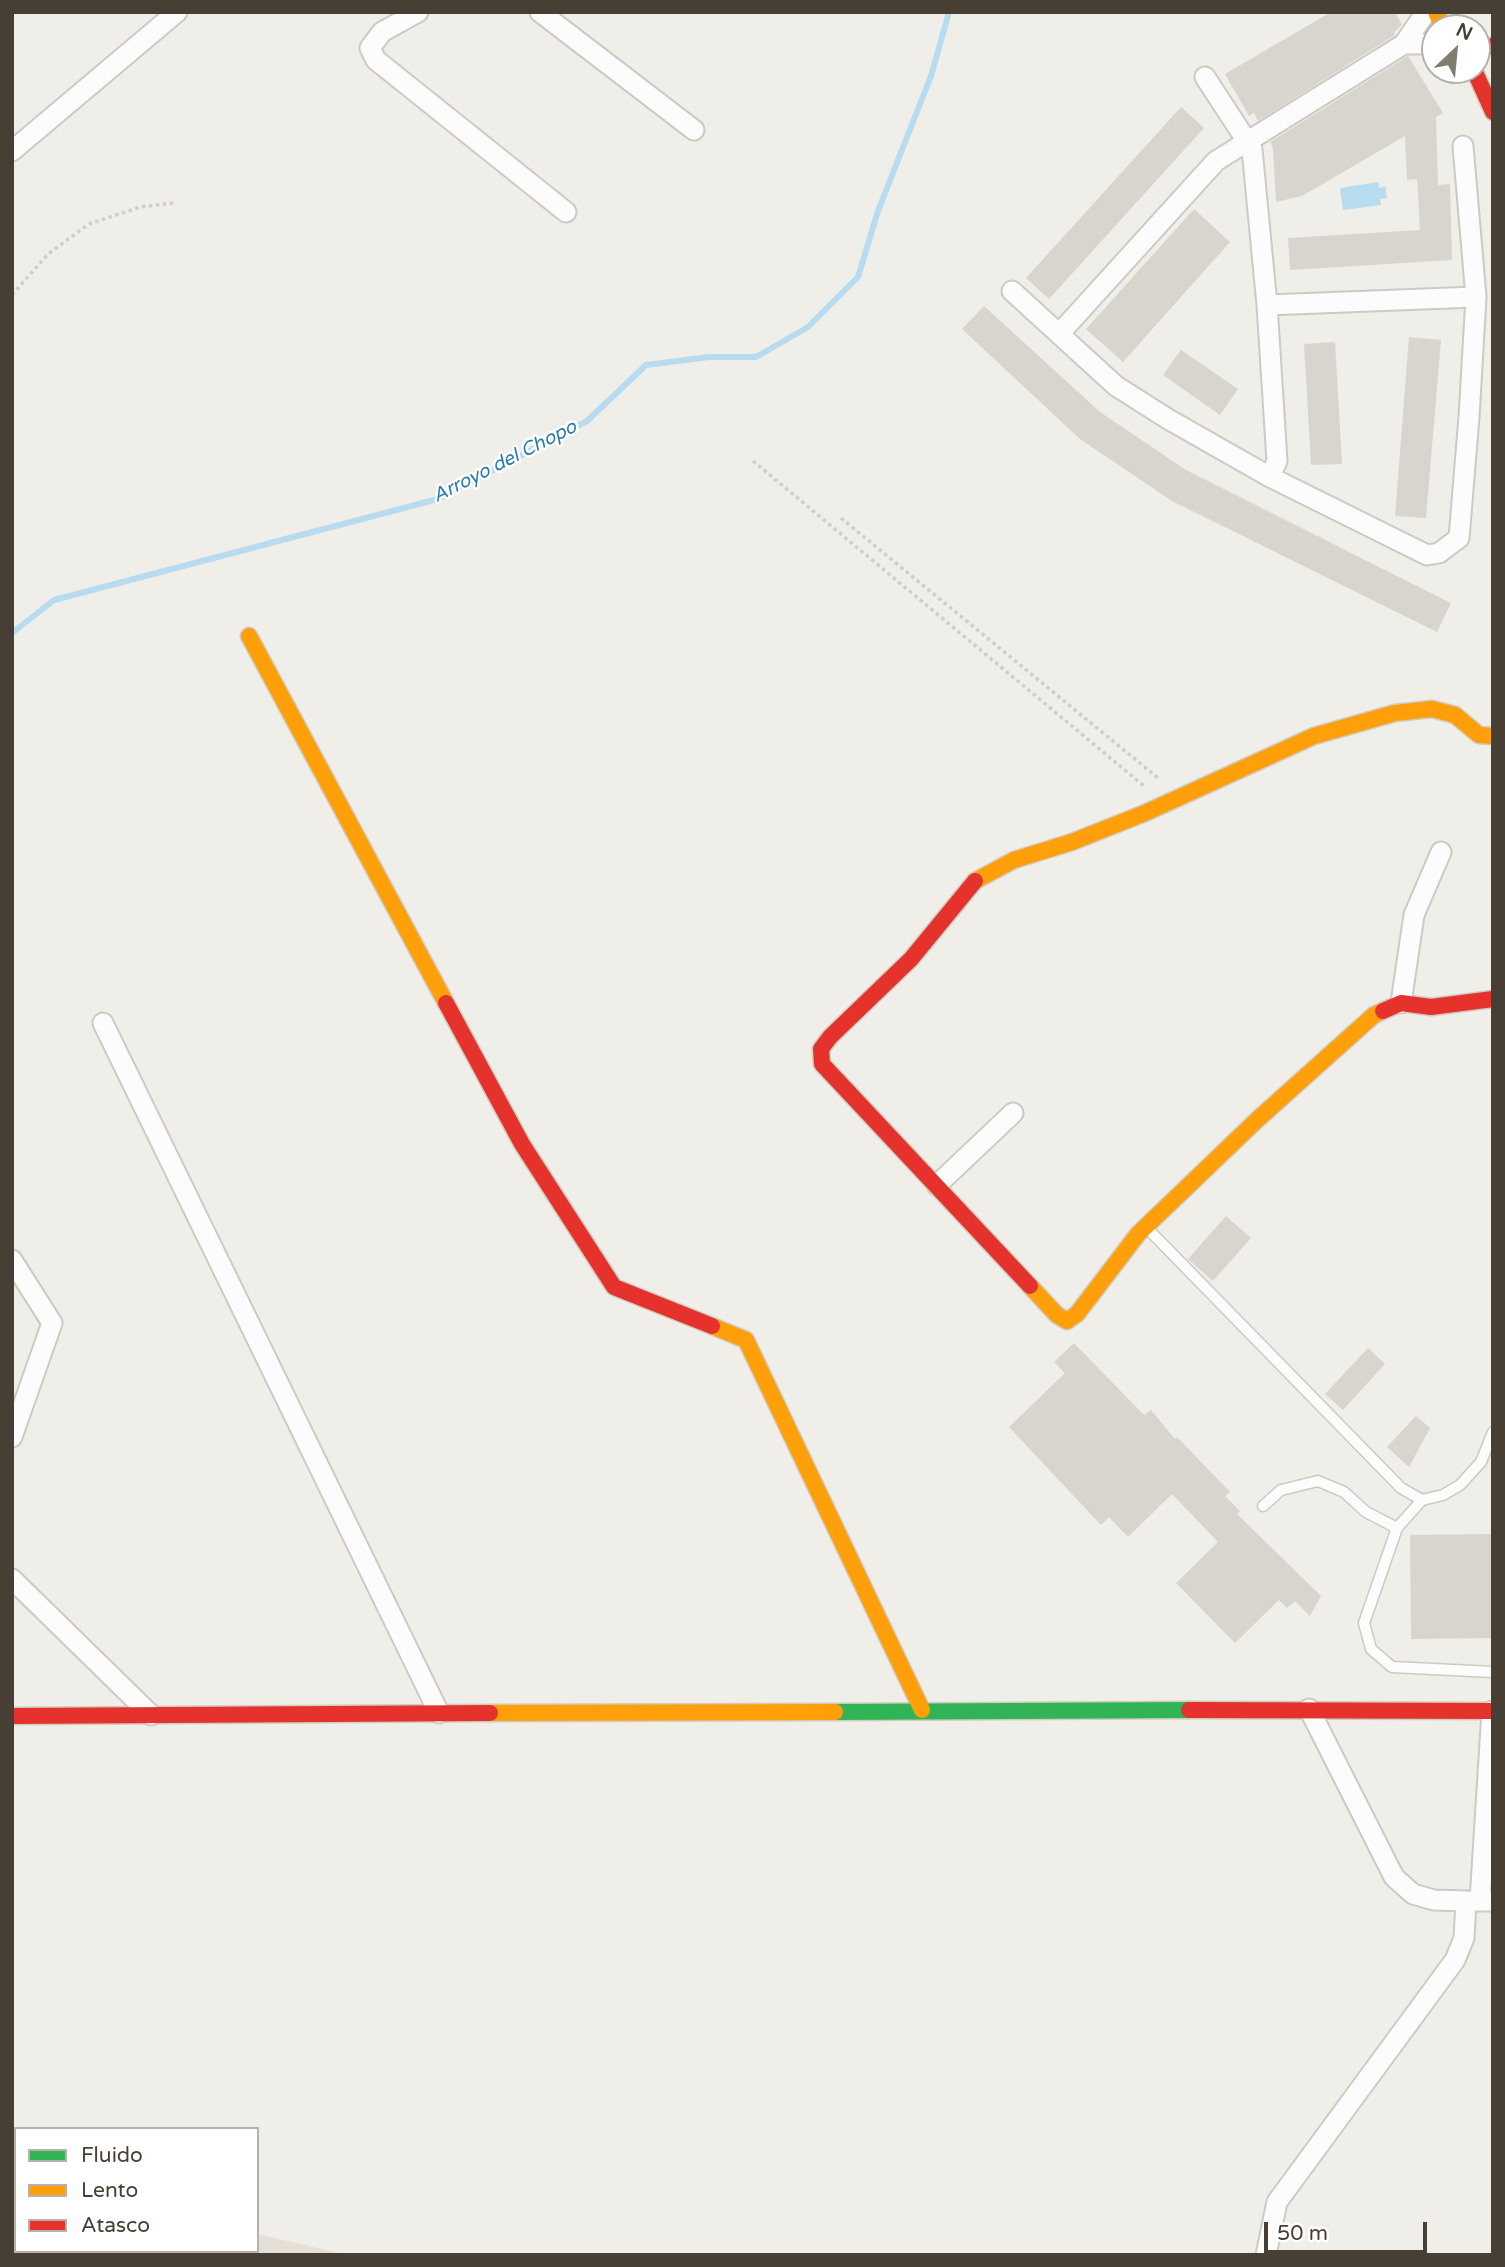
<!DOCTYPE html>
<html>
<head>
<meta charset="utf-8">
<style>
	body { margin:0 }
	#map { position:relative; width:1505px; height:2267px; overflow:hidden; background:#f0eee8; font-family:"Varela Round",sans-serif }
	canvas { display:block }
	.frame { position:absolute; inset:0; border:14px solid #473f34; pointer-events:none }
	.legend { position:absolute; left:14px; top:2127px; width:245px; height:126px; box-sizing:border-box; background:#fff; border:2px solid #b5b2ae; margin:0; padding:9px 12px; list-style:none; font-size:21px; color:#473f34 }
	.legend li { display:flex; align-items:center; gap:14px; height:35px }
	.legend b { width:35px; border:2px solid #b5b2ae }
	.north { position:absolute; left:1421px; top:14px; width:70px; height:70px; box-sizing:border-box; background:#fff; border:2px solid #b5b2ae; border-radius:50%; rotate:26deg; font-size:19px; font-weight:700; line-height:28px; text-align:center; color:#473f34 }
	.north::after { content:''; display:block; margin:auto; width:24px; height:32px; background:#827c73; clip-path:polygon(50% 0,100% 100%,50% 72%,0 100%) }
	.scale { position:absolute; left:1264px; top:2222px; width:163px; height:32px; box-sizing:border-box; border:4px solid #473f34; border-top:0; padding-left:9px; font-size:21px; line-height:24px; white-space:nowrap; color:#473f34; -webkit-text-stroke:5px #fff; paint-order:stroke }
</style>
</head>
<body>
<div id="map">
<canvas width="1505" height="2267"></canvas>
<div class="frame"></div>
<ul class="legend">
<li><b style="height:9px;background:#30b455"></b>Fluido</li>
<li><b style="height:9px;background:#ff9f0a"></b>Lento</li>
<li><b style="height:9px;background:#e5322d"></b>Atasco</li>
</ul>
<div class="north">N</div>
<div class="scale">50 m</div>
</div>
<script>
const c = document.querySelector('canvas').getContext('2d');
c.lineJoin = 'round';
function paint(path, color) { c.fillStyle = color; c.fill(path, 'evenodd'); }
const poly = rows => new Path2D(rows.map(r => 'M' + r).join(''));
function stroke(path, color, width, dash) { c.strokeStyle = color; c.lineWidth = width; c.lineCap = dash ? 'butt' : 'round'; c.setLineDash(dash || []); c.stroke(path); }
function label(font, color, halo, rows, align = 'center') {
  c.font = font + ' "Varela Round",sans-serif'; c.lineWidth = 5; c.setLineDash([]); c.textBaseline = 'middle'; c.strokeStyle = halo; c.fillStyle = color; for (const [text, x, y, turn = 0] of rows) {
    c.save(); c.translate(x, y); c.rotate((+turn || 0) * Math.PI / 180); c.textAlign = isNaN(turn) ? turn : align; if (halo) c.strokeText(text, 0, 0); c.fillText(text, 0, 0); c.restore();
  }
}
paint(poly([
	[12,2220,16,2220,16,2251,257,2251,257,2234,348,2255,12,2255]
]), '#e5e0d5');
paint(poly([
	[1378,182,1379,188,1385,186,1387,198,1380,199,1381,205,1343,210,1340,188]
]), '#b7dcf0');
stroke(poly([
	[12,633,54,600,438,499,587,421,646,365,709,357,756,357,808,327,858,277,878,211,931,76,949,12]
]), '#b7dcf0', 6);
paint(poly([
	[1331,12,1395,12,1402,25,1394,32,1395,35,1258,121,1254,113,1249,116,1225,74],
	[1408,56,1443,113,1436,117,1438,185,1450,184,1452,260,1290,270,1288,238,1420,230,1417,179,1407,180,1405,136,1302,196,1276,202,1273,148,1270,142],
	[1181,107,1204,128,1049,299,1026,278],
	[1194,209,1230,242,1123,362,1086,329],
	[984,306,1100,412,1186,470,1451,603,1437,632,1172,501,1080,439,962,329],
	[1409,337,1441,340,1426,518,1395,516],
	[1335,342,1342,464,1311,465,1304,344],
	[1181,350,1238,389,1220,415,1163,375],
	[1226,1216,1251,1238,1213,1281,1188,1259],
	[1074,1343,1144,1415,1151,1410,1175,1439,1177,1437,1230,1492,1225,1496,1240,1511,1237,1514,1321,1596,1310,1616,1295,1601,1287,1608,1279,1600,1235,1643,1176,1583,1218,1542,1172,1494,1128,1537,1109,1517,1101,1525,1009,1427,1065,1373,1054,1362],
	[1368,1348,1385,1364,1343,1410,1325,1394],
	[1416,1416,1430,1428,1409,1467,1387,1447],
	[1493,1534,1493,1638,1411,1639,1410,1535]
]), '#d8d5cf');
const lane = poly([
	[1147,1228,1401,1488,1422,1500],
	[1493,1432,1481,1462,1460,1485,1443,1495,1422,1500,1397,1528,1364,1623,1371,1649,1392,1667,1493,1672],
	[1263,1506,1281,1490,1318,1481,1344,1492,1366,1512,1397,1528]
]);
const street = poly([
	[418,12,382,32,370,48,376,60,566,212],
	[540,12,694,130],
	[1404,44,1435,44],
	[1205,77,1252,149,1267,305,1277,461,1270,477],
	[12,151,177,12],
	[1012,291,1116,386,1168,419,1270,477,1427,555,1439,553,1459,538,1469,417,1476,297,1463,146],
	[1267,305,1476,297],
	[1059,334,1216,161,1404,44,1426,12],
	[1401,1003,1414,915,1441,852],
	[103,1023,439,1713],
	[937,1185,1013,1113],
	[12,1260,52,1323,12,1437],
	[12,1579,151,1715],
	[1309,1709,1394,1877,1413,1894,1434,1900,1466,1901],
	[1480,1901,1492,1711],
	[131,2251,134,2255],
	[1266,2255,1277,2202,1455,1960,1464,1938,1466,1901,1493,1901]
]);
const fast = poly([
	[835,1712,1189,1710]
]);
const slow = poly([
	[1436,12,1443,28],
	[249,636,446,1003],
	[975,881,1014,860,1072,842,1145,813,1314,736,1395,713,1432,709,1455,715,1479,735,1493,736],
	[1030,1286,1057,1315,1067,1321,1077,1314,1138,1234,1258,1119,1374,1015,1383,1011],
	[712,1326,746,1340,922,1710],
	[490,1713,835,1712]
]);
const jam = poly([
	[1477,47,1493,46],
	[1474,70,1493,112],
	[975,881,911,959,830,1037,821,1049,822,1064,1030,1286],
	[446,1003,522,1144,614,1287,712,1326],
	[1383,1011,1401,1003,1431,1007,1493,999],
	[1189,1710,1493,1711],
	[12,1716,490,1713]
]);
stroke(lane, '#cdcac4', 13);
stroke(street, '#cdcac4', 23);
stroke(fast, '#d1ccc0', 19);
stroke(slow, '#d1ccc0', 19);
stroke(jam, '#d1ccc0', 19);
stroke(poly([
	[12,295,48,254,89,224,140,207,173,203],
	[753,461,1144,786],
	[841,518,1158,778]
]), '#d1ceca', 3.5, [3.5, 3.5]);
stroke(lane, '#fdfcfc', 10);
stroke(street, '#fdfcfc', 19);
stroke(fast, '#30b455', 16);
stroke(slow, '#ff9f0a', 16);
stroke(jam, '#e5322d', 16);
label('italic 19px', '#267bb1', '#fff', [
	["Arroyo del Chopo",505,462,-27]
]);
</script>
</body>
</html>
